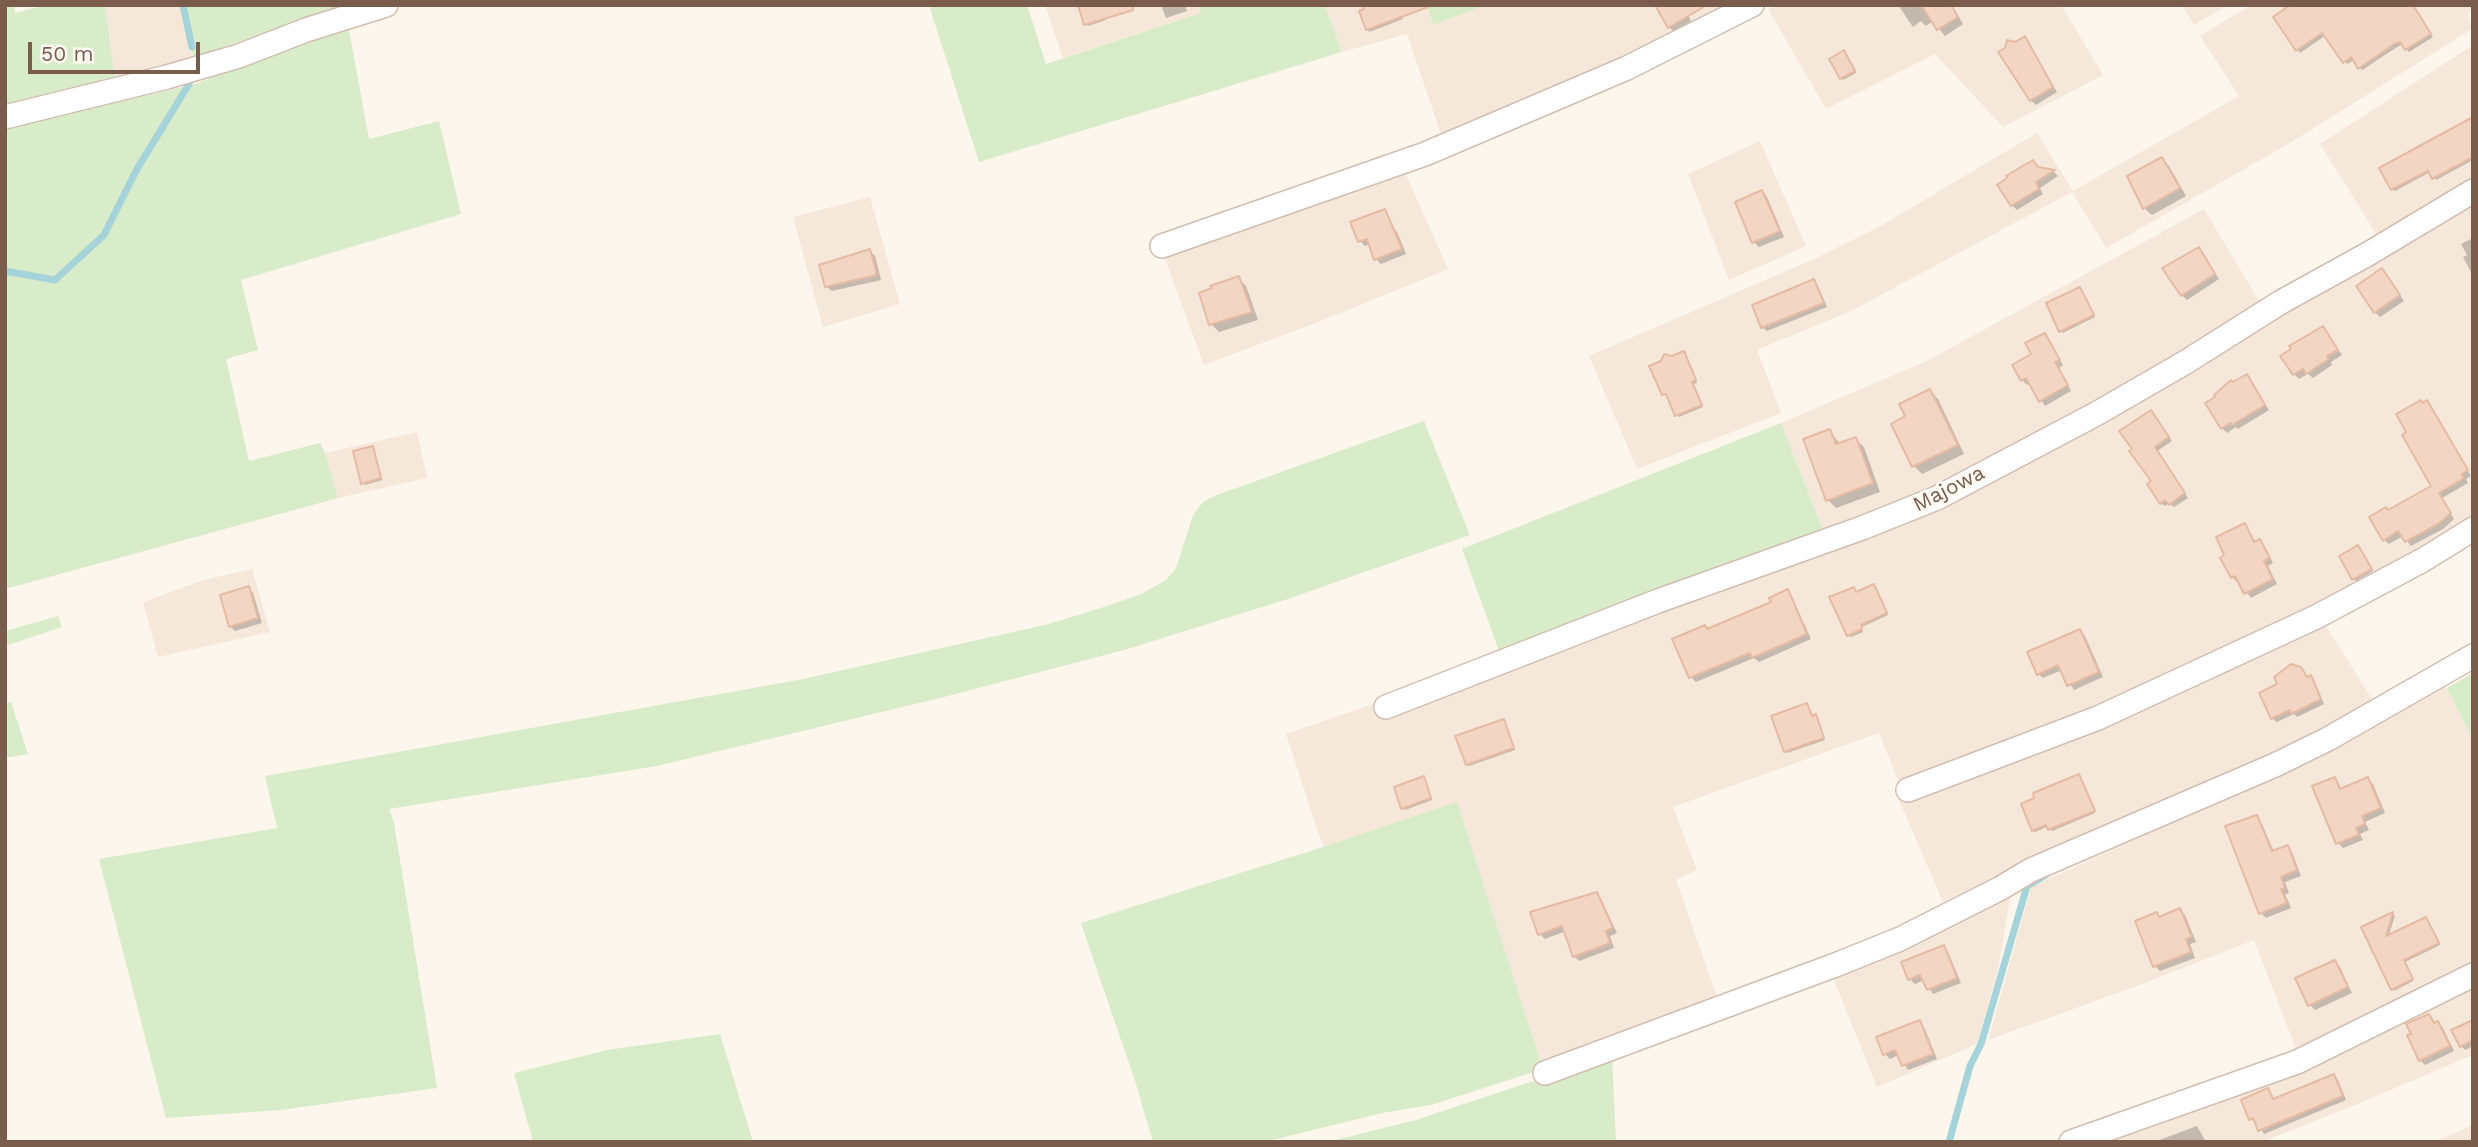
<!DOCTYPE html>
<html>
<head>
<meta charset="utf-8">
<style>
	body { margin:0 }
	#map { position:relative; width:2478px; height:1147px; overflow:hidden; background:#fdf6ec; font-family:"Work Sans",sans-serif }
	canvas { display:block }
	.frame { position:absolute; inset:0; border:7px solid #7a5c4d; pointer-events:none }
	.scale { position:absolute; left:28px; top:42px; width:172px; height:32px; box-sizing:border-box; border:4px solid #7a5c4d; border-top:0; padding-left:9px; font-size:21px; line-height:24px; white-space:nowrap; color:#7a5c4d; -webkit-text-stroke:5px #fffaf3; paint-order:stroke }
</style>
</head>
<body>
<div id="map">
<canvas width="2478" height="1147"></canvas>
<div class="frame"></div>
<div class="scale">50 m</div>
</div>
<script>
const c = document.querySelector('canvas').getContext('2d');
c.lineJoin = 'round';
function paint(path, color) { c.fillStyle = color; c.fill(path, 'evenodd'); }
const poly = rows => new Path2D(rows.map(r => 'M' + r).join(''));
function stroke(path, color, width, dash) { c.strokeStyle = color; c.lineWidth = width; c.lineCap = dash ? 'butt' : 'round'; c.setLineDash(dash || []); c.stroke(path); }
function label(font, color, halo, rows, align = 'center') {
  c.font = font + ' "Work Sans",sans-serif'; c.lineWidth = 6; c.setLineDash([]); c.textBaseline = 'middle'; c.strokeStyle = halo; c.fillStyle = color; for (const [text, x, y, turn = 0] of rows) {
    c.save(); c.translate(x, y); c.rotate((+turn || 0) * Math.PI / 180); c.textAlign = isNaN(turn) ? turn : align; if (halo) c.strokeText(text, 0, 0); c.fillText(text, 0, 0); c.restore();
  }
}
paint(poly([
	[105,5,183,5,194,65,116,85],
	[1045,5,1198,5,1201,13,1063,58],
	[1325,5,1427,5,1433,25,1486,5,1740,5,1444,143,1407,34,1342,52],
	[1776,5,2061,5,2103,75,2003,127,1935,54,1826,109,1768,9],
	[2182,5,2227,5,2194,25],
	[2251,5,2473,5,2468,16,2472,29,2290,143,2106,248,2072,192,1853,310,1757,350,1781,413,1637,469,1589,356,1812,260,1879,227,2037,133,2073,191,2239,96,2200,36],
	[2473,45,2473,185,2380,240,2320,144],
	[1760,141,1806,246,1729,280,1688,174],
	[1403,168,1448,269,1326,319,1204,365,1162,251],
	[870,197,900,304,823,327,793,217],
	[2473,198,2473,522,2433,545,2163,684,1908,784,1897,778,1879,733,1673,807,1697,870,1676,880,1718,1000,1543,1069,1457,803,1323,847,1286,734,1865,534],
	[2204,209,2262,306,2161,369,1935,490,1825,535,1781,423,1927,361],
	[417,432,427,478,338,498,325,453],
	[252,569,270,632,158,657,143,602,204,580],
	[2320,616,2375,704,2305,742,2030,860,1943,902,1898,798,1994,767],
	[2445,684,2473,740,2473,969,2298,1054,2254,940,2145,983,1988,1040,2031,887,2304,763],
	[2012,888,1998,969,1977,1044,1877,1087,1831,973],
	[2473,984,2473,1055,2360,1103,2262,1142,2097,1142],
	[2473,1125,2473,1142,2434,1142]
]), '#f5e8da');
paint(poly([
	[5,5,14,5,15,13,46,5,105,5,116,85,123,101,196,84,279,49,349,30,369,139,439,121,461,214,241,280,258,350,226,359,249,461,320,443,325,453,338,498,5,589,5,130,15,127,12,109,5,110],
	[183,5,350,5,193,57],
	[929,5,1027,5,1046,64,1201,13,1198,5,1325,5,1342,52,979,162],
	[1427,5,1486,5,1433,25],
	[1424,421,1470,535,1285,600,1124,650,944,697,657,766,389,809,394,823,437,1088,281,1110,166,1118,99,859,277,828,265,776,803,679,1049,624,1110,605,1141,594,1166,580,1176,568,1193,515,1203,502,1217,495],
	[1781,423,1825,535,1501,656,1462,549],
	[58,616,62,627,5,646,5,631],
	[2473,673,2473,740,2447,688],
	[11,702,28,754,5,758,5,704],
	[1457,802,1543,1069,1431,1105,1382,1113,1265,1142,1153,1142,1135,1081,1081,923,1323,847],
	[720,1034,753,1142,533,1142,514,1073,607,1050],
	[1612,1055,1616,1142,1327,1142,1416,1120]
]), '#d8ecc9');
paint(poly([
	[1076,5,1105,5,1102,7,1106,20,1088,26],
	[1161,5,1185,5,1187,11,1166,18],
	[1398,5,1403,19,1369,32,1367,29,1366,10],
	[1682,5,1691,21,1673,31,1669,27],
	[1898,5,1952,5,1963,24,1945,36,1933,21,1926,26,1921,21,1913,27],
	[2415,10,2433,37,2409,52,2403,44,2397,47,2362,70,2354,60,2347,64,2326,35,2300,53,2276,17],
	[2024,38,2057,92,2036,105,2031,100],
	[1846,54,1856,73,1843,80,1831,59],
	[2473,147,2473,160,2436,180,2430,172,2395,191,2393,189],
	[2161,159,2169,166,2186,196,2152,215,2144,208],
	[2033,162,2039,169,2054,172,2058,176,2040,188,2043,194,2017,210,2012,205,2010,179],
	[1762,192,1767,197,1784,237,1759,247,1754,242],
	[1384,211,1398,234,1406,254,1381,264,1376,259,1370,244,1365,246,1360,241],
	[2473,238,2473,276,2463,257,2467,255,2461,244],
	[870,251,875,256,881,280,832,291,826,286],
	[2203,255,2219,279,2187,300,2182,295],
	[2387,275,2404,301,2380,317,2375,312],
	[1238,278,1246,286,1258,320,1219,332,1211,324],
	[1814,281,1818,286,1827,307,1767,331,1762,327],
	[2080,289,2095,317,2063,333,2061,331],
	[2323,328,2342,355,2331,362,2332,365,2313,378,2308,374,2299,379,2294,374],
	[2044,335,2063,365,2059,368,2071,391,2045,406,2030,383,2027,385,2022,380],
	[1685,355,1697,383,1693,384,1703,407,1679,417,1668,395,1663,394,1672,358],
	[2247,376,2269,410,2238,429,2236,427,2227,433,2222,428,2233,384],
	[1930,391,1938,399,1964,454,1922,474,1914,466,1893,425,1908,417],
	[2427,402,2471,476,2466,479,2468,483,2442,498,2454,519,2443,529,2411,546,2403,536,2389,544,2384,540,2388,512,2434,487,2423,405],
	[2155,416,2172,441,2157,451,2188,498,2174,507,2169,503,2165,506,2161,503,2153,482],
	[1830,431,1840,444,1855,439,1864,447,1880,492,1836,508,1828,500],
	[373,448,382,480,365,485,363,483],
	[2244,525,2256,543,2260,542,2264,546,2273,563,2268,566,2277,584,2251,598,2239,581,2237,582,2232,577,2227,556],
	[2360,549,2373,571,2356,581,2341,557],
	[248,588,253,593,262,623,235,631,230,626],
	[1875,588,1888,615,1862,627,1863,632,1851,637,1848,635,1856,594],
	[1787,592,1792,597,1811,639,1759,662,1754,658,1696,682,1691,677,1675,640,1705,627,1708,630,1773,603],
	[2080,631,2085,636,2103,677,2074,690,2062,670,2043,678,2038,674],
	[2300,668,2308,679,2310,677,2314,681,2324,704,2297,717,2294,714,2277,722,2272,718,2280,685],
	[1807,705,1812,717,1818,718,1825,740,1787,753,1785,751],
	[1503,721,1515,750,1469,766,1467,764],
	[2079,776,2095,813,2052,831,2049,826,2035,832,2033,830],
	[1423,779,1432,800,1405,810,1403,808],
	[2334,779,2342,791,2368,779,2373,784,2385,813,2365,822,2369,830,2360,834,2363,840,2343,848,2338,843,2314,787],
	[2256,817,2261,822,2274,852,2287,847,2292,852,2301,876,2285,882,2289,893,2285,894,2291,908,2266,918,2261,913],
	[1596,894,1601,899,1617,933,1610,936,1614,948,1579,961,1574,956,1566,931,1545,939,1540,934],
	[2180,910,2185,915,2196,942,2190,944,2195,958,2160,971,2155,966,2157,914,2161,918],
	[2393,914,2395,916,2388,937,2428,921,2440,945,2405,962,2413,981,2394,991,2363,928],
	[1943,947,1948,952,1961,983,1933,994,1924,980,1915,984,1910,979],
	[2334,962,2340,967,2352,993,2315,1010,2310,1005],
	[2429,1016,2435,1024,2438,1023,2443,1028,2454,1051,2425,1065,2420,1060],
	[1919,1022,1924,1027,1937,1059,1908,1070,1899,1055,1890,1059,1885,1054],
	[2473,1022,2473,1046,2465,1050,2461,1046],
	[2334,1076,2338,1080,2346,1100,2264,1134,2257,1122,2251,1119,2268,1090,2275,1100],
	[2197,1126,2206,1142,2154,1142]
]), '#0003');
stroke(poly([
	[183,5,192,47],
	[5,271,55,280,104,235,137,169,189,84],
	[1949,1142,1970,1066,1981,1044,2027,886,2046,875]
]), '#a5d3da', 7);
const building = poly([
	[1078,5,1133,5,1133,10,1084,25,1078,5],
	[1362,5,1428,5,1428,7,1366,30,1359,11,1364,9,1362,5],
	[1655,5,1707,5,1668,28,1655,5],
	[1921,5,1951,5,1958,17,1937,30,1921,5],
	[2290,5,2413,5,2431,34,2405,50,2400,42,2394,44,2358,69,2351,57,2343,63,2322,33,2296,51,2273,17,2290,5],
	[2025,36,2053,87,2030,101,1998,52,2005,48,2007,40,2015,42,2025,36],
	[1844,50,1855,71,1840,79,1829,59,1844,50],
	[2473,117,2473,157,2432,179,2428,171,2391,190,2379,168,2473,117],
	[2162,157,2180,188,2143,209,2127,176,2162,157],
	[2033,160,2038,167,2055,170,2036,182,2039,189,2011,206,1997,185,2007,178,2006,176,2033,160],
	[1762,190,1780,231,1752,243,1735,202,1762,190],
	[1385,209,1402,249,1374,260,1367,239,1358,242,1350,222,1385,209],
	[2199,247,2215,274,2181,296,2162,268,2199,247],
	[870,249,877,275,825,287,819,265,870,249],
	[2382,268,2400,295,2374,313,2356,286,2382,268],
	[1239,276,1252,312,1209,325,1199,293,1212,288,1210,286,1239,276],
	[1814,279,1824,303,1761,328,1752,305,1814,279],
	[2080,287,2094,315,2059,332,2046,303,2080,287],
	[2323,326,2338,350,2327,356,2329,359,2306,374,2303,369,2293,375,2280,356,2291,349,2289,346,2323,326],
	[2045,333,2060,360,2055,362,2068,385,2039,402,2026,378,2021,381,2012,365,2031,354,2025,343,2045,333],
	[1684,351,1696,380,1692,382,1702,405,1675,416,1666,394,1662,395,1649,366,1661,361,1664,354,1672,356,1684,351],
	[2247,374,2265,405,2232,425,2230,423,2221,429,2205,403,2215,397,2214,395,2231,380,2233,382,2247,374],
	[1930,389,1958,445,1912,467,1891,424,1905,416,1899,404,1930,389],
	[2421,400,2422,403,2427,400,2468,470,2462,474,2464,478,2439,493,2451,513,2438,524,2405,542,2398,531,2383,541,2369,517,2386,507,2388,510,2431,486,2402,435,2406,432,2396,414,2421,400],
	[2151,410,2169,437,2155,447,2185,493,2169,505,2165,500,2160,504,2147,484,2151,481,2129,451,2132,449,2119,431,2151,410],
	[1830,429,1836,444,1856,437,1873,483,1826,501,1803,439,1830,429],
	[373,446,381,478,361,484,353,451,373,446],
	[2245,523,2254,542,2260,539,2270,558,2264,561,2273,579,2244,594,2235,576,2231,578,2220,558,2224,555,2216,537,2245,523],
	[2358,545,2372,569,2352,580,2339,556,2358,545],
	[1874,584,1887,613,1861,625,1862,629,1847,636,1829,597,1854,587,1856,592,1874,584],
	[249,586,258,618,229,627,220,595,249,586],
	[1788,589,1807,634,1752,658,1750,653,1689,678,1672,639,1705,625,1707,629,1771,602,1769,598,1788,589],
	[2080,629,2099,672,2067,686,2058,665,2037,675,2027,652,2080,629],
	[2291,664,2301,667,2307,677,2311,675,2321,699,2291,714,2290,710,2271,719,2259,693,2277,684,2274,677,2291,664],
	[1807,703,1812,716,1816,714,1824,738,1784,752,1771,716,1807,703],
	[1504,719,1514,748,1466,765,1455,736,1504,719],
	[2079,774,2095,811,2048,830,2046,825,2032,831,2021,804,2034,798,2033,793,2079,774],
	[1424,776,1431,798,1401,809,1394,787,1424,776],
	[2335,777,2340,789,2368,777,2381,808,2362,816,2365,824,2356,828,2359,835,2336,844,2312,786,2335,777],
	[2257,815,2272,851,2288,845,2297,870,2281,877,2285,888,2281,889,2287,903,2259,914,2225,826,2257,815],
	[1597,892,1613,928,1606,931,1610,943,1573,957,1562,926,1538,935,1530,912,1597,892],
	[2180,908,2192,937,2186,939,2191,952,2153,967,2135,921,2157,912,2159,917,2180,908],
	[2393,912,2386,936,2426,917,2439,943,2404,960,2413,979,2391,990,2361,927,2393,912],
	[1944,945,1957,978,1927,990,1920,975,1908,980,1901,962,1944,945],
	[2335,960,2348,987,2308,1006,2295,978,2335,960],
	[2429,1014,2434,1023,2438,1021,2450,1046,2419,1061,2407,1035,2411,1034,2406,1024,2429,1014],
	[1920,1020,1933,1054,1902,1066,1895,1050,1883,1055,1876,1037,1920,1020],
	[2473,1020,2473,1040,2460,1047,2451,1030,2473,1020],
	[2334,1074,2343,1096,2258,1131,2253,1118,2249,1120,2241,1100,2245,1098,2268,1088,2273,1099,2334,1074]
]);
paint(building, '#f3d5c3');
stroke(building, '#e6bba3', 2);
const minor = poly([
	[5,117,167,77,239,56,306,30,386,5],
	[1162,246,1425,154,1627,68,1752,5],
	[1386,707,1658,601,1862,528,1937,498,2096,414,2186,362,2281,302,2368,254,2473,191],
	[1908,790,2098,718,2316,617,2423,560,2473,529],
	[1545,1073,1838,964,1900,939,2001,888,2031,870,2275,765,2328,739,2473,656],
	[2071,1142,2297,1062,2473,975]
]);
stroke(minor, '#d1beb0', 26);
stroke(minor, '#fff', 23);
label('21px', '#7a5c4d', '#fffaf3', [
	["Majowa",1949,489,-27]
]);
</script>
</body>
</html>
